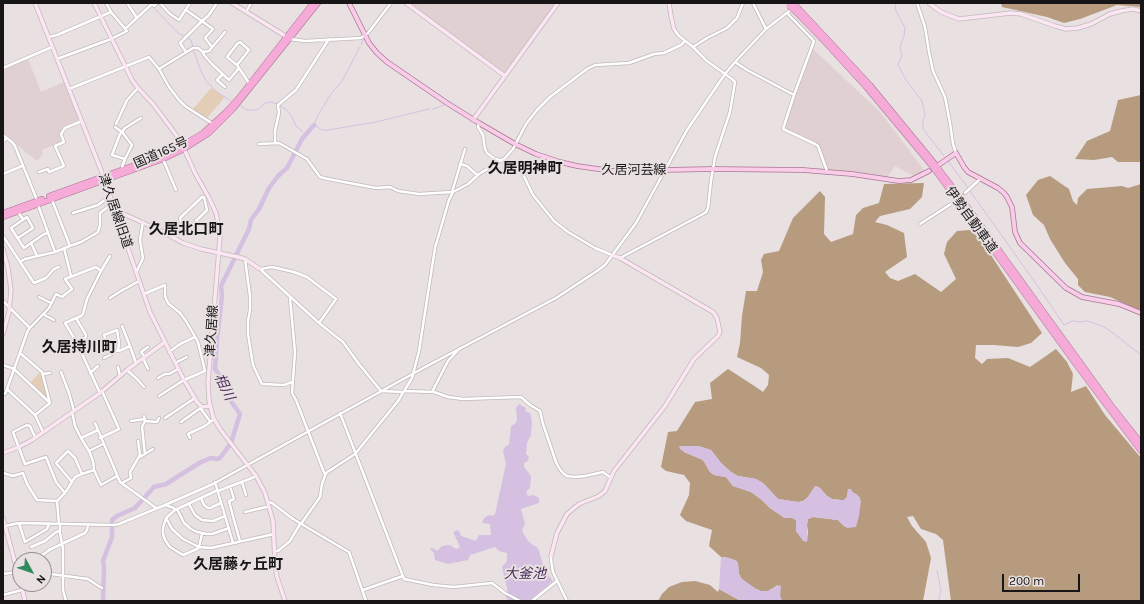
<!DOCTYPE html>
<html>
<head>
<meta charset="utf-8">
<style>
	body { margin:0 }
	#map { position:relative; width:1144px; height:604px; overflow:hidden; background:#e8e0e1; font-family:Karla,sans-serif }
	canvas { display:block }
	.frame { position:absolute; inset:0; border:4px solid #181516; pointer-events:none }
	.north { position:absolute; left:12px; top:552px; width:40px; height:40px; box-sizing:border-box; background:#e8e0e1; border:1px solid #958f90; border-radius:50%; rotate:130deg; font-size:11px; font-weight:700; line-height:16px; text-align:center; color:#181516 }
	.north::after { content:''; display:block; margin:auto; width:14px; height:18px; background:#32895e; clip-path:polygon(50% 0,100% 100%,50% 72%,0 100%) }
	.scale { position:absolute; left:1002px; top:574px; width:78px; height:18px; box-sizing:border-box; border:2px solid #181516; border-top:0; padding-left:5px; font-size:12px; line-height:14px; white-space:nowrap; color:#181516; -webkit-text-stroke:3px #e8e0e1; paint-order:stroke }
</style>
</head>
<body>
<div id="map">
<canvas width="1144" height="604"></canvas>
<div class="frame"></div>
<div class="north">N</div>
<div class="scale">200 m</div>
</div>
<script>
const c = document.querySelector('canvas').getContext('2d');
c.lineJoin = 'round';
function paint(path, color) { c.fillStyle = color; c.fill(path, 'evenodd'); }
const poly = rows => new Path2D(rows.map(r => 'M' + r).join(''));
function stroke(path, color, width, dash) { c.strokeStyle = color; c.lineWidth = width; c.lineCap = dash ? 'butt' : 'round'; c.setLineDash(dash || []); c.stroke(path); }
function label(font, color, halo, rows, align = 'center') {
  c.font = font + ' Karla,"Noto Sans JP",sans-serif'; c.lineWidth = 4; c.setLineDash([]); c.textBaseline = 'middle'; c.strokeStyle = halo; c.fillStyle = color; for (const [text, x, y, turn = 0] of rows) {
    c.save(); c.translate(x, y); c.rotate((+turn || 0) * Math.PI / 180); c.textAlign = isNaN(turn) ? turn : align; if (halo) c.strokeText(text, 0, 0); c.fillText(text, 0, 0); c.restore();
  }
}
paint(poly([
	[406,3,558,3,505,76],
	[811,47,881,113,926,173,914,176,895,166,885,180,826,171,815,144,783,129],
	[28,59,41,92,64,82,79,120,64,126,59,134,61,142,42,150,43,154,37,161,3,134,3,72,7,67]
]), '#e0d0d1');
paint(poly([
	[211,88,223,96,224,98,207,118,193,109],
	[40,372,47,396,45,397,30,383]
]), '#e3cdb6');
paint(poly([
	[1001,3,1141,3,1141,7,1117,5,1080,19,1064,23,1047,17,1002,7],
	[1141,95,1141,162,1118,162,1112,157,1094,160,1075,159,1087,141,1110,131,1118,100],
	[1050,176,1069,189,1073,201,1077,205,1078,198,1087,189,1122,186,1128,188,1141,184,1141,311,1110,297,1085,292,1078,285,1078,279,1065,263,1050,239,1044,225,1033,215,1026,195,1038,180],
	[924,183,922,197,910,209,880,216,875,222,887,225,904,233,907,257,885,272,890,278,898,281,915,274,941,292,956,279,944,254,947,242,957,231,970,230,981,240,1042,333,1031,343,1018,347,994,345,976,345,975,358,982,364,987,359,1008,358,1030,367,1056,349,1067,362,1073,374,1071,392,1086,386,1105,415,1141,458,1141,601,951,601,943,540,936,534,921,529,913,516,907,517,912,526,926,542,931,558,923,601,782,601,780,596,778,585,768,591,761,591,756,589,745,582,741,578,739,574,738,564,725,557,721,557,709,546,712,530,686,521,680,515,689,495,690,483,684,475,666,471,661,467,668,432,677,431,695,402,712,399,710,383,728,369,756,387,763,392,768,385,769,375,761,368,737,357,740,343,742,316,746,291,757,291,763,272,761,260,764,254,779,251,793,218,820,191,825,197,824,234,831,242,853,234,856,215,863,208,879,203,884,184],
	[683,446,688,447,698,446,711,450,721,463,731,472,738,476,756,479,763,483,778,499,798,502,803,501,807,498,816,486,820,488,827,496,832,499,841,500,844,500,847,497,848,490,856,494,860,498,848,528,844,526,838,520,813,517,808,519,807,525,808,532,807,542,796,531,796,520,792,518,784,517,770,508,762,500,751,492,733,486,726,477,714,475,710,472,703,460,684,452],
	[695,581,710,585,718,592,719,589,739,600,749,601,658,601,662,594,669,587,682,582]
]), '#b69b7e');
paint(poly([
	[519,404,526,408,525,411,530,413,532,421,531,435,527,443,526,454,529,457,527,462,524,463,524,467,531,476,530,488,526,492,528,496,533,495,539,498,539,503,521,509,525,524,522,530,523,533,529,542,533,545,538,548,545,571,553,581,529,601,522,601,508,592,502,567,507,561,507,553,499,551,495,547,470,555,468,560,448,564,435,560,434,553,430,549,432,548,437,551,442,546,450,545,456,549,460,547,455,536,453,532,458,530,460,533,461,536,476,541,479,535,491,535,490,524,482,523,484,518,489,515,493,516,495,514,506,464,503,451,504,448,509,444,511,426,515,424,517,420,516,408],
	[679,446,698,446,711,450,721,463,731,472,738,476,756,479,763,483,778,499,798,502,803,501,807,498,815,486,820,488,827,496,832,499,841,500,844,500,847,497,848,489,851,489,853,493,856,494,861,501,859,516,856,527,848,528,844,526,838,520,813,517,808,519,807,525,807,542,803,541,796,531,796,520,792,518,784,518,770,508,762,500,751,492,733,486,726,477,714,475,710,472,703,460,684,452,680,449],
	[721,557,730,558,737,561,738,563,739,574,741,578,756,589,761,591,768,591,780,585,781,587,780,596,782,601,749,601,739,600,719,589]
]), '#d5c0e1');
stroke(poly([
	[149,3,150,4],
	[896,3,895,9,905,28,904,36,900,47,902,55,898,65,906,80,922,101,925,115,923,121,923,129,944,156],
	[152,6,178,33,184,36],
	[380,16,389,3],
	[187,38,191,40,193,47],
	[361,45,363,40],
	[360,47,342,81,331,94,318,115,314,125,322,130,328,130,376,122,429,109],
	[193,49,201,71,206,81,217,92,231,101],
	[241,106,247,110,257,110,265,103,271,102,277,104],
	[280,106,287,110,292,117,296,126,303,132],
	[433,109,444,105],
	[305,134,305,135],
	[948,161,968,188],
	[970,191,1037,285,1064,325,1070,322,1073,321,1080,322,1086,321,1091,322,1104,327,1113,333,1141,355],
	[937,570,941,591,939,598,940,601]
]), '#d5c0e1', 1);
stroke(poly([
	[510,592,508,596,512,601],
	[103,601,104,568,103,561,112,537,112,520,117,516,135,508,154,487,166,484,201,462,211,458,217,459,220,458,231,443,240,414,228,397,222,379,215,369,217,339,222,296,221,286,249,229,251,220,259,209,269,188,278,176,287,168,302,139,314,125]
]), '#d5c0e1', 4.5);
stroke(poly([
	[951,204,965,193]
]), '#beb7b8', 2.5, [2.5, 1]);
const street = poly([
	[127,3,137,18],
	[152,3,154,6,157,3],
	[160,3,170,14,179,20,190,3],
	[753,3,766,29],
	[917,3,925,27,929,52,933,71,945,97,950,123,953,144,956,153],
	[186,10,213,29,205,38,212,47],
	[246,12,251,3],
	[787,13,814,41,794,95,783,129,815,144,818,146,827,171],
	[125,29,152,4],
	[49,37,57,35,111,12],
	[290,39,305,41,361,38,368,33,391,3],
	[693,47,707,38,727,28,737,18,743,3],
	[186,52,180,43,202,21,208,16,217,3],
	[203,52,204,55,212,64,229,80,239,68],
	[57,59,111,39,127,31,111,12,106,3],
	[735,62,747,70,794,95],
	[237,65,249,50,240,42,237,44,227,57,237,65,249,83],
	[3,68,52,47],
	[159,69,193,48,198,48,203,52,209,51,225,32],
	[222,75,217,80,225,87],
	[69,89,149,57,159,69,169,87,179,100,185,106,213,124],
	[479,123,478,127,483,135,485,149,487,153,495,159,515,163,519,166,533,195,554,221,568,232,595,248,612,255],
	[116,124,127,100,138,88],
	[115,127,122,132,125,128,141,118],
	[3,135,13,143,15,146,37,200],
	[3,141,7,138],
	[275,143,275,131,279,113,278,105,296,90,329,39],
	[259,144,279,143,307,159,320,177,328,179,376,188,390,187,398,191,419,194,452,192],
	[163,159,176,190],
	[460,164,467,166,477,175],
	[123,169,122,167,125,159,132,145,122,132,120,134,112,155,125,159],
	[39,172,48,169,49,172,64,166,55,146,64,142,61,134,65,128,82,121],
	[3,174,22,166],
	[453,192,468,184,479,174,505,158,513,149,526,124,537,110,550,97,587,69,595,65,629,63,654,54,664,53,681,45,685,41],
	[965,193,980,179],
	[52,200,70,246],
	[38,205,55,252],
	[18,212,23,219],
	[73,213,98,205,110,196],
	[920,224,951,204],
	[169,235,172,228,174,227,182,226,186,229,189,228,207,210,204,197,202,197,180,218,182,226],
	[3,236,34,283,46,278,54,269,59,267],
	[18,238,33,228,27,217,11,228,24,248,44,234,48,233],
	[31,243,37,256],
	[64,248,71,276],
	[620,258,703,214,706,212,708,208,711,181,715,157,730,112,735,82,732,79,707,61,693,47,679,36,674,29],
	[245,259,250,296,250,310,248,321,248,334,253,365,262,384,284,385,292,382],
	[20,262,25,259,55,252,70,246,81,242,95,234,98,232,100,225,100,213,112,204],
	[260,269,319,323,343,342,359,364,381,391,403,392],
	[261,269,272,267,294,272,307,277,336,299,319,323],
	[101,271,110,256],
	[136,273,143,258,140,240,143,222],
	[144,294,165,285,165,296,167,301,169,304,180,313,186,321,198,342,205,371,184,380],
	[39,297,51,303],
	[110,298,121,291,139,281],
	[290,298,295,352,292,393,296,400,325,475],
	[3,301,30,328],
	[44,314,46,316,54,320],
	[76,318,86,335,86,337,77,343],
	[122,326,130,346],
	[118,351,119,343,117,330,104,335,109,350,118,351,119,351,130,346,136,363],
	[169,352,180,344,195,337],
	[20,353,42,372,50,403,35,415],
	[82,353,89,347,93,348,98,346],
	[145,357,141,352,148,347],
	[104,358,112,354,113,350],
	[143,358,148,369],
	[175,363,187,357],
	[3,365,14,369,49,402],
	[118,367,120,376],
	[127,370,138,380,144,387],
	[61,372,69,393,74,411],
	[90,373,98,366],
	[43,374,50,373],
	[158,378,165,374,169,374,178,369],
	[404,391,434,392,448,397,463,399,521,397,530,405,540,411,543,424,556,462,559,468,563,473,567,476,575,477,585,476,603,472,611,478],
	[432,392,448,361,460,348],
	[5,394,7,389],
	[159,396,184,380],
	[201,409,209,420],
	[72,412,75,426,81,438,98,430,120,482,156,508],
	[340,413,404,579,433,585,454,587,492,583,505,593,520,601],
	[144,416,145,421,142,427,145,454],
	[165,418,195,398],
	[131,421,145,419],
	[145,421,157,422,159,418],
	[181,422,202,407],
	[95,423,98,430],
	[43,432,35,415,7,389,28,330,49,308,56,294,62,297,72,289,65,279,96,267,101,271,87,299,83,314,81,316,65,323,77,343,100,393],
	[35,437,30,426,27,425,13,432,25,464,46,457,56,482,65,493,72,482,56,463,68,451,75,458,82,474,94,470,101,485,117,476],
	[81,438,89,451,103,444],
	[100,438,119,429,102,391],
	[190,438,188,434,205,426,214,419],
	[89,451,93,461,94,470],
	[140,457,153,449],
	[3,473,13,476,23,473,27,484,37,500,57,501],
	[72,482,75,477,82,474],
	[215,482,233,543],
	[242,482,246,495],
	[122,483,131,478,130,472,140,455,138,441],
	[230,486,234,499,229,501,234,520,240,541],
	[218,490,175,510,166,518,172,529,183,539,199,547,211,548,274,534],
	[218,491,252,478,256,476],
	[201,498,204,505,208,508,210,508,221,503],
	[268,502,272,503,293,519,347,551,349,552,366,601],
	[189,504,195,515,202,520,213,521,225,516],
	[165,505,174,508,175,510],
	[177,509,184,523,191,529,197,532,207,534,212,534,229,528],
	[245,512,266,507,269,507],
	[166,518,163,528,163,534,165,540,170,547,183,555,197,549,199,547,202,534],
	[19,523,25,542,47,529,49,524],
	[59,524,57,501,65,493],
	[60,524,60,533,63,549,63,590,66,601],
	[301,524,320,497,322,484,326,473,355,454,398,401,412,378,419,351,435,248,449,200,453,192,452,192,465,149],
	[5,526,19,523,114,525,119,524,165,505,213,484,427,366,556,298,597,271,605,265,636,223,687,130,725,74,735,62,766,29,792,9],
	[31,547,45,541,56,532,60,531],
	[274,551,278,551,290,541,300,524],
	[551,556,551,560,553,572,567,601],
	[33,559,44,554,49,550,85,533,87,530,88,525],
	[3,574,18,572],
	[44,575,51,574,88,579,97,585,102,588],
	[363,590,403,576],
	[3,595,22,590],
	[532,601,557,581]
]);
const secondary = poly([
	[35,3,101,170,150,312,184,380,197,402,202,407,210,406],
	[94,3,132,80,138,88,153,104,180,140,195,173,209,198,216,213,218,223,220,237,208,382,209,400,213,417,220,429,256,476,265,493,273,521,275,563,277,577,285,601],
	[232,3,287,37],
	[406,3,505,76],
	[669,3,671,16,674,29],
	[929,3,941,12,959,19,1011,13,1021,14,1055,26,1066,29,1078,28,1091,24,1110,14,1121,11,1133,9,1141,11],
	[473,120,558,3],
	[116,214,119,213,126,215,161,231,183,243,201,249,238,257,245,259,260,269],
	[3,249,8,268,11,290,9,312,3,334],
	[3,453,19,447,32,440,100,393,127,370,165,342],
	[3,518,20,581],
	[551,556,557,533,567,514,579,504,599,496,605,491,614,471,665,406,694,359,718,336,720,332,717,318,713,312,620,258,612,255],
	[21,584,25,601]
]);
const primary = poly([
	[349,3,369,43,377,53,387,62,447,103,479,123,515,144,536,154,560,162,577,166,612,171,713,169,803,170,852,174,899,181,911,180,929,171],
	[940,164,956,153,964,167,968,172,998,188,1004,193,1007,197,1012,207,1015,232,1020,243,1066,288,1082,297,1119,304,1141,313]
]);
const highway = poly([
	[800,10,870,85,935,164,972,213,1111,405,1141,443],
	[796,12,825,42,867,88,932,166,968,215,1075,363,1141,451],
	[49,196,163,155,183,145,203,133,225,113,238,99,313,3],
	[3,213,42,199],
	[3,217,163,159,184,149,209,133,233,109,318,3]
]);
stroke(street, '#c1b9ba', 4);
stroke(secondary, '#c1b9ba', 5);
stroke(primary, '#a87694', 5.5);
stroke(highway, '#a87694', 6);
stroke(street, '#fff', 2.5);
stroke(secondary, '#fce6f3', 3.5);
stroke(primary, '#f9cce8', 4);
stroke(highway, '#f5aad8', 5);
const highwayBridge = poly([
	[793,3,800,10],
	[789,6,796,12]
]);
stroke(highwayBridge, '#a87694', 6, []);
stroke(highwayBridge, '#f5aad8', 5);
label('13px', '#181516', '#e8e0e1', [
	["国道165号",161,153,-24],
	["久居河芸線",634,170],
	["津久居線旧道",115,211,71],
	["伊勢自動車道",971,220,54],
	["津久居線",212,331,-86]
]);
label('italic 14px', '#4c2f5b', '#e8e0e1', [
	["相川",224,387,64],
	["大釜池",525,574]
]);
label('bold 15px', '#181516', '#e8e0e1', [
	["久居明神町",525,169],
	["久居北口町",186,230],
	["久居持川町",79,348],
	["久居藤ヶ丘町",238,565]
]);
</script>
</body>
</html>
